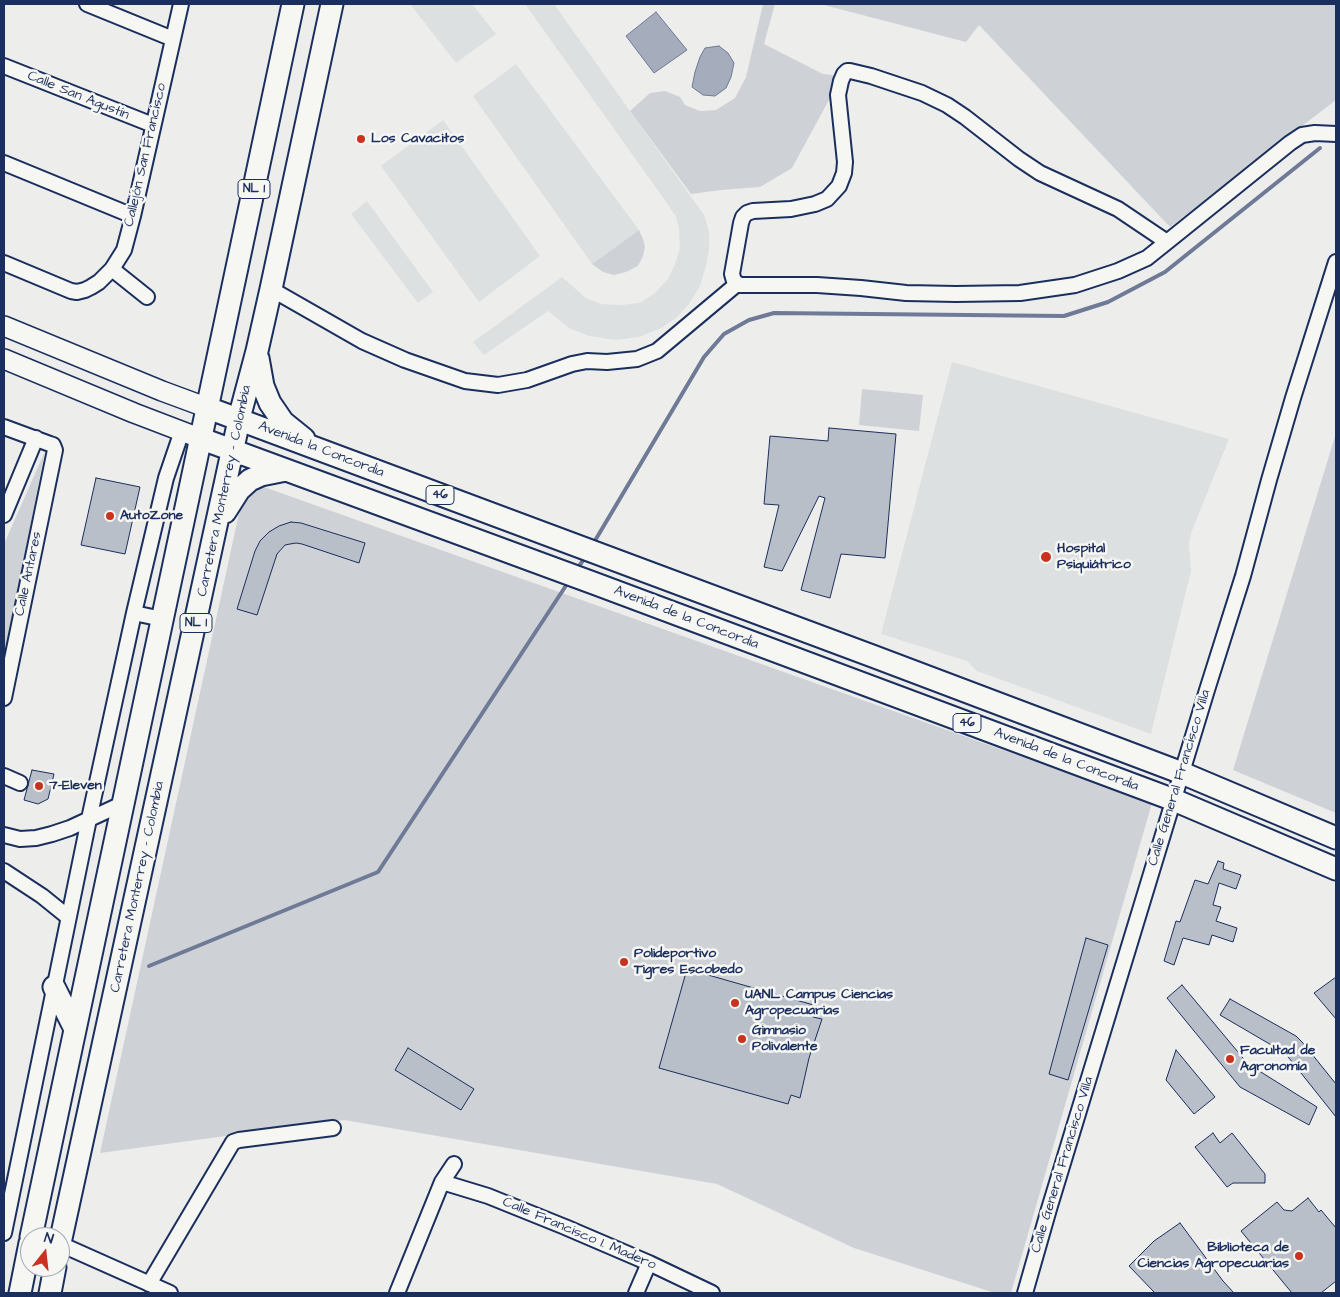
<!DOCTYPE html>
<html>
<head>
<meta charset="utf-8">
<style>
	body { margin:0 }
	#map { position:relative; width:1340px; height:1297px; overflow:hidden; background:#edeeec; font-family:"Architects Daughter",sans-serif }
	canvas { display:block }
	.frame { position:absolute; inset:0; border:5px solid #1b2f5e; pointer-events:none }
	.north { position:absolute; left:20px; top:1227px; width:50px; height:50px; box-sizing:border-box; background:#f6f6f2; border:1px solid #9ea6b7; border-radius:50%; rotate:16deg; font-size:14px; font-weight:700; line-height:20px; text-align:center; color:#1b2f5e }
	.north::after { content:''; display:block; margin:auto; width:18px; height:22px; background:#c8321e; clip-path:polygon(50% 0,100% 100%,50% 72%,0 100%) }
</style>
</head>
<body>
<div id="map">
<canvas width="1340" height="1297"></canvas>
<div class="frame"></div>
<div class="north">N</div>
</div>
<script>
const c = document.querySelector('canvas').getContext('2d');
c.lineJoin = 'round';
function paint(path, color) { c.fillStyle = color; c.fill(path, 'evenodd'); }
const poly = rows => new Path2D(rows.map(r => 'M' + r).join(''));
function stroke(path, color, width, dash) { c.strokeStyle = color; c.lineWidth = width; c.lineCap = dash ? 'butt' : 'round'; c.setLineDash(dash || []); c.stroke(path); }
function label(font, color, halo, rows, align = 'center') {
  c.font = font + ' "Architects Daughter",sans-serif'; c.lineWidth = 5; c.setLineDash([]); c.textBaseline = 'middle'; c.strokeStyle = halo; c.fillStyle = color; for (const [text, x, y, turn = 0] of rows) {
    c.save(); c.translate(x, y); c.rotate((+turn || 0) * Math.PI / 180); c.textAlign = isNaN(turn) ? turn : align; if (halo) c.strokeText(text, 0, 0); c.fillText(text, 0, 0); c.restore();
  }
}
paint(poly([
	[410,4,472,4,496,34,456,63],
	[525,4,554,4,704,215,709,231,709,250,706,266,700,286,689,304,676,318,661,328,639,337,615,340,589,336,569,328,548,311,484,355,473,342,562,277,586,298,601,304,621,305,640,303,655,293,668,279,675,264,680,248,679,230,676,217,669,206],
	[516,64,639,230,592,264,473,96],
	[443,120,540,256,479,302,381,166],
	[367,201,433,292,418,303,351,214],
	[952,362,1229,439,1191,533,1189,543,1191,571,1151,734,977,671,967,661,881,634]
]), '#dde0e1');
paint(poly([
	[763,4,775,4,764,44,823,74,842,76,792,168,760,187,721,190,691,194,630,111,650,93,665,91,680,97,685,105,700,111,716,110,735,98,746,77],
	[820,4,1336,4,1336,100,1170,227,979,25,966,42],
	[639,230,643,239,645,247,643,256,638,266,626,272,614,275,603,272,592,264],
	[862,389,923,395,919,431,859,425],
	[1336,433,1336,813,1233,770],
	[45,451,4,660,4,544],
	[264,487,1152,803,1011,1293,995,1293,854,1248,717,1184,344,1120,100,1153,241,504,252,491]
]), '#ced2d7');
const water = poly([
	[656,12,687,50,654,73,626,36,656,12],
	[719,46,728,53,734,63,731,77,726,88,715,96,703,95,692,87,695,72,700,57,705,48,719,46]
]);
paint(water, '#a5acbc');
stroke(water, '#6e7a96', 1);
stroke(poly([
	[593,544,704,357,724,334,749,320,774,313,1064,316,1108,302,1165,272,1320,148],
	[577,569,586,556],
	[149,966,378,872,569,581]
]), '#6e7a96', 4);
const building = poly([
	[829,428,896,434,885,558,841,554,830,598,801,590,825,498,819,496,782,571,764,567,779,505,764,504,770,436,828,441,829,428],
	[96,478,140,487,125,554,81,545,96,478],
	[291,522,301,523,365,543,359,563,302,544,296,543,290,544,285,545,277,554,257,615,237,609,255,551,260,541,269,532,279,526,291,522],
	[32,770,54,774,48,799,38,804,24,800,32,770],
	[1218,861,1224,863,1223,869,1241,875,1236,889,1219,883,1213,905,1221,907,1216,921,1237,928,1233,942,1212,935,1209,945,1183,938,1174,965,1164,961,1176,921,1180,922,1195,880,1208,884,1218,861],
	[1086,938,1108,945,1068,1080,1049,1074,1086,938],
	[687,969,817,1006,813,1017,822,1019,809,1058,800,1098,791,1095,788,1104,659,1068,687,969],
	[1336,977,1336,1019,1314,993,1336,977],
	[1182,985,1248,1064,1317,1107,1309,1125,1240,1087,1167,998,1182,985],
	[1230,999,1296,1036,1303,1043,1336,1084,1336,1117,1285,1053,1220,1015,1230,999],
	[408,1048,474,1089,461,1110,395,1070,408,1048],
	[1176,1050,1215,1097,1194,1114,1166,1080,1176,1050],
	[1213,1133,1220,1143,1232,1133,1265,1174,1265,1183,1233,1183,1227,1187,1195,1147,1213,1133],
	[1308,1198,1319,1212,1321,1210,1336,1228,1336,1281,1321,1293,1292,1293,1241,1231,1277,1202,1284,1210,1292,1211,1308,1198],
	[1180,1223,1223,1281,1234,1293,1155,1293,1129,1266,1154,1241,1180,1223]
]);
paint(building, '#b9bfc8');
stroke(building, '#1b2f5e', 1);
const minor = poly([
	[87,4,173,39],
	[4,66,153,125],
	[4,163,133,216],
	[1167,242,1147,258,1118,271,1075,285,1020,293,956,294,906,293,861,288,817,285,740,285,734,281,732,274,741,223,743,217,747,213,753,211,791,209,815,204,827,199,839,186,844,173,845,162,838,95,841,81,844,74,847,71,850,71,871,76,922,93,947,105,965,117,1019,159,1040,173,1118,209,1167,242,1290,143,1302,135,1315,133,1336,134],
	[4,263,71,291,77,292,85,290,91,287,99,282,112,269,124,250,133,216,181,4],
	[112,269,147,297],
	[271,289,362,341,405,360,465,381,498,385,527,380,572,364,587,361,607,362,637,359,657,351,737,284],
	[4,427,50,444,53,445,55,450,4,698],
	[4,515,36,438],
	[134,613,162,619],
	[4,776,20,783],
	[4,835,20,839,36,838,52,834,70,828,124,803],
	[4,871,42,896,68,917],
	[442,1182,488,1196,565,1227,649,1263,712,1293],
	[4,1233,89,819,134,613,166,478,182,431],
	[60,1244,170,1293],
	[149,1284,233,1142,239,1140,333,1128],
	[397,1293,442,1182,454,1164],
	[636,1293,649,1263],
	[1025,1293,1049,1209,1207,690,1243,576,1269,480,1293,398,1336,262]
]);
const secondary = poly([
	[4,326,162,391,208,408],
	[4,359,134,413,202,439]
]);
const primary = poly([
	[258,358,263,386,270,403,283,422,304,439],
	[208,408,875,657,1182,773,1336,838],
	[202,439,596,584,1174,800,1336,869],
	[225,512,239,490,250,480,261,475,286,470],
	[54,987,75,1029],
	[31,1237,293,4],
	[60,1243,241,411,257,351,271,289,332,4],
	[20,1293,30,1243],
	[50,1293,55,1267]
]);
stroke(minor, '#1b2f5e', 18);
stroke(secondary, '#1b2f5e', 22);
stroke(primary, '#1b2f5e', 25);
stroke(minor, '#f6f6f2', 14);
stroke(secondary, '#f6f6f2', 19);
stroke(primary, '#f6f6f2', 21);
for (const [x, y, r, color] of [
	[361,139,5,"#c8321e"],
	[110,516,5,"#c8321e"],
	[1046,557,6,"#c8321e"],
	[39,786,5,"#c8321e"],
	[624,962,5,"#c8321e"],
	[735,1003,5,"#c8321e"],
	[742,1039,5,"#c8321e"],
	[1230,1059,5,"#c8321e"],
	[1299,1256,5,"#c8321e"]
]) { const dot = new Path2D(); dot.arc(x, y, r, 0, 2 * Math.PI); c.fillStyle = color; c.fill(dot); stroke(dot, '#f6f6f2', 2); }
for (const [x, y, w] of [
	[254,189,32],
	[440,495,28],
	[196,623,32],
	[967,723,28]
]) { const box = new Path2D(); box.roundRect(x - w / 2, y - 9.5, w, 19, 4); c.fillStyle = '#f6f6f2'; c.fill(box); stroke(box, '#1b2f5e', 1); }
label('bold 12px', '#1b2f5e', null, [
	["NL 1",254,189],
	["46",440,495],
	["NL 1",196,623],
	["46",967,723]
]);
label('14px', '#1b2f5e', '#f6f6f2', [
	["Calle San Agustín",78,96,22],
	["Callejón San Francisco",146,155,-77],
	["Avenida la Concordia",321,450,21],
	["Carretera Monterrey - Colombia",225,491,-78],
	["Calle Antares",29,574,-78],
	["Avenida de la Concordia",686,618,21],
	["Avenida de la Concordia",1066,760,21],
	["Calle General Francisco Villa",1180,778,-73],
	["Carretera Monterrey - Colombia",138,887,-78],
	["Calle General Francisco Villa",1063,1165,-73],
	["Calle Francisco I. Madero",579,1234,23]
]);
label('bold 14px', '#1b2f5e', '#f6f6f2', [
	["Los Cavacitos",371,139],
	["AutoZone",120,516],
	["Hospital",1057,549],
	["Psiquiátrico",1057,565],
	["7-Eleven",49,786],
	["Polideportivo",634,954],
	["Tigres Escobedo",634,970],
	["UANL Campus Ciencias",745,995],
	["Agropecuarias",745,1011],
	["Gimnasio",752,1031],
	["Polivalente",752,1047],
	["Facultad de",1240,1051],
	["Agronomía",1240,1067],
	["Biblioteca de",1289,1248,"right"],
	["Ciencias Agropecuarias",1289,1264,"right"]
], 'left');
</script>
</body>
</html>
